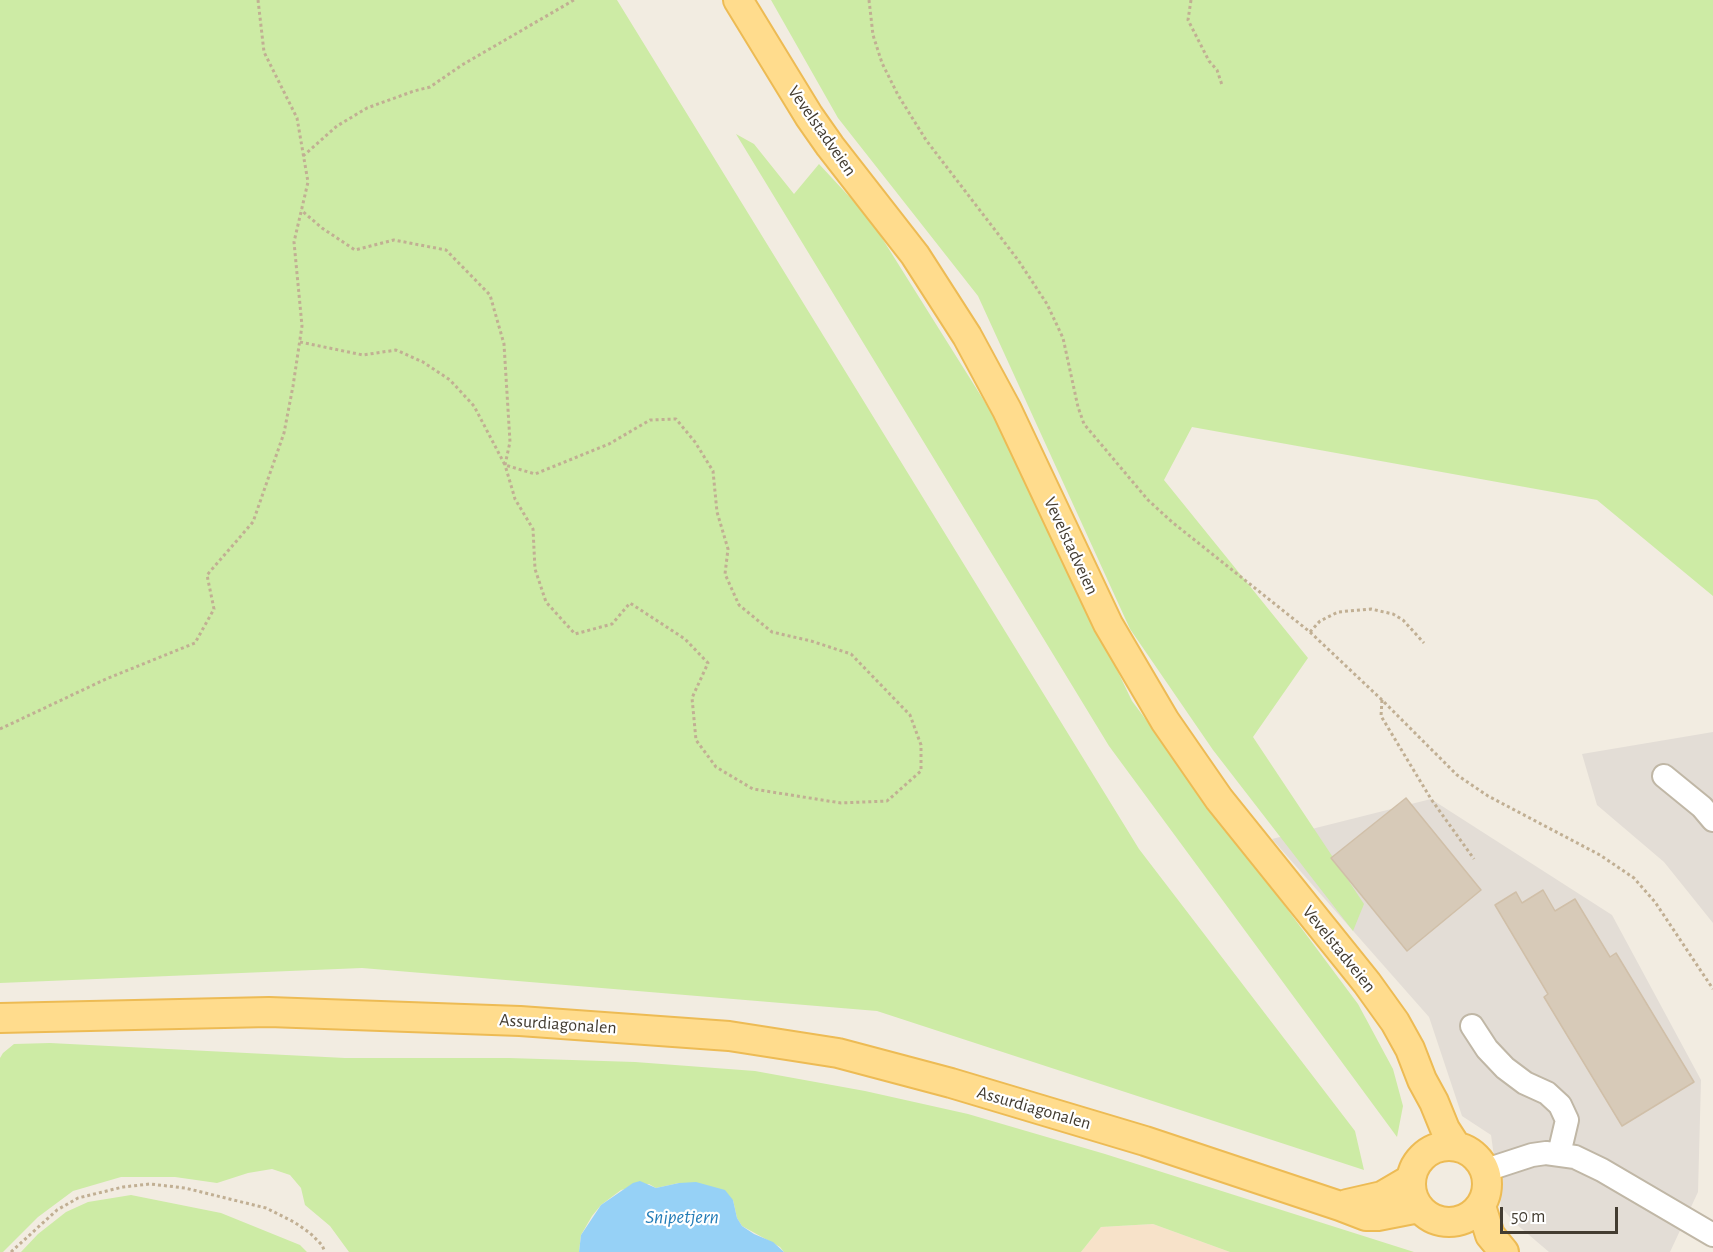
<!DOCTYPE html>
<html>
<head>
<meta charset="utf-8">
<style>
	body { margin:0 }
	#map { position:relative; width:1713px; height:1252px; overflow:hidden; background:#f2ece1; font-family:"Alegreya Sans",sans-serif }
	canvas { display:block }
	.scale { position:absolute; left:1500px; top:1207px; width:118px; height:27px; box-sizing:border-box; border:3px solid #433c31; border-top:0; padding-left:8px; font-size:18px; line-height:21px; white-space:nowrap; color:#433c31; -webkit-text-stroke:4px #fff; paint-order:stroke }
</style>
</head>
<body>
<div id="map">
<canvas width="1713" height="1252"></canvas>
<div class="scale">50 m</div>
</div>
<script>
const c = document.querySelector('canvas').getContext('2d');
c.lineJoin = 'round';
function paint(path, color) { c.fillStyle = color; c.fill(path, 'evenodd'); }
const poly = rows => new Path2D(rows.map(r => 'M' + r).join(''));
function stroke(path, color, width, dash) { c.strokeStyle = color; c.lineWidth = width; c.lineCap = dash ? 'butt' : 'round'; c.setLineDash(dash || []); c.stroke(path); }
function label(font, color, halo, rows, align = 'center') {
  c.font = font + ' "Alegreya Sans",sans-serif'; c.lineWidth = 4.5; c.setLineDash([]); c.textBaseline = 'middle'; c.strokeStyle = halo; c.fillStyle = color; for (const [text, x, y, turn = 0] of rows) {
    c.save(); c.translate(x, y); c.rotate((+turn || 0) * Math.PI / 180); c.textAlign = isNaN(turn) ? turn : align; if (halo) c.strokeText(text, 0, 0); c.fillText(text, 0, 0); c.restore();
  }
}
paint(poly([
	[1153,1224,1230,1252,1081,1252,1101,1227]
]), '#f7e2c9');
paint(poly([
	[1713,732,1713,923,1664,862,1597,805,1582,754],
	[1431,799,1612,915,1701,1080,1698,1192,1670,1252,1549,1252,1515,1223,1501,1207,1491,1135,1462,1116,1429,1017,1272,839]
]), '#e3ddd6');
paint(poly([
	[0,0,617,0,1139,849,1355,1131,1364,1170,877,1011,362,968,0,983],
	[771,0,1713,0,1713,596,1597,500,1192,427,1164,480,1308,658,1253,737,1364,904,1353,931,1213,750,1130,629,978,296,838,118],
	[736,134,754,144,794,194,819,164,870,219,998,423,1132,701,1358,1004,1393,1069,1403,1106,1397,1137,1109,746],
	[50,1043,345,1058,509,1058,635,1062,755,1071,865,1091,968,1114,1105,1154,1414,1252,1230,1252,1153,1224,1101,1227,1081,1252,784,1252,780,1247,742,1226,737,1218,733,1200,679,1183,656,1188,649,1184,621,1190,601,1205,592,1216,581,1235,579,1252,349,1252,330,1226,305,1205,301,1188,290,1175,272,1169,248,1173,217,1183,175,1177,121,1177,73,1191,38,1217,3,1252,0,1252,0,1058,3,1053,14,1044],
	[131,1195,221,1213,300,1245,307,1252,21,1252,38,1234,66,1212,88,1202]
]), '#cdeba5');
paint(poly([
	[640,1181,656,1188,679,1183,696,1182,725,1190,733,1200,737,1218,742,1226,754,1234,773,1242,784,1252,579,1252,581,1235,601,1205,633,1183]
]), '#96d1f6');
const building = poly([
	[1406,798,1481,890,1407,951,1331,858,1406,798],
	[1543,890,1555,911,1575,899,1610,957,1616,953,1694,1082,1622,1126,1544,997,1548,994,1495,905,1516,892,1522,903,1543,890]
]);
paint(building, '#d7cab8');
stroke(building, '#d0bfa8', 1.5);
const minor = poly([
	[1664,776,1702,807,1713,820],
	[1472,1026,1487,1049,1505,1068,1525,1083,1547,1093,1560,1105,1567,1120,1559,1154],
	[1486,1170,1532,1155,1546,1153,1575,1157,1602,1170,1713,1235]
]);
const major = poly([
	[738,0,809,116,830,146,915,255,967,336,1007,410,1108,624,1165,721,1219,799,1367,983,1395,1022,1410,1049,1422,1080,1434,1102,1445,1129,1456,1146],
	[0,1018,269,1012,520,1021,729,1036,838,1053,951,1083,1145,1141,1340,1206,1366,1216,1378,1216,1419,1208],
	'1411 1184a38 38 0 1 1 76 0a38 38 0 1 1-76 0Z',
	[1347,1204,1382,1196,1411,1179],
	[1481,1206,1490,1235,1504,1252]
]);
stroke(minor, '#c0b7a6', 26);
stroke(major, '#edbb54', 32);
stroke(poly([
	[869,0,873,35,882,63,898,95,926,140,1018,260,1047,304,1063,338,1078,407,1084,424,1148,500,1172,522,1310,632,1382,700,1457,775,1488,796,1600,855,1634,878,1655,902,1713,989],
	[1191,0,1188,20,1209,61,1217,70,1222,85],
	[303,156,337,126,367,108,414,91,430,87,462,65,574,0],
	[300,342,363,355,396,350,423,362,450,380,474,406,505,465,535,474,609,444,650,420,676,419,695,442,713,471,717,512,728,549,725,574,739,605,772,632,811,641,851,654,910,715,921,745,921,771,887,801,841,803,753,789,716,767,696,740,692,698,708,663,685,639,630,603,612,624,575,634,546,602,535,569,533,529,515,499,505,465,510,442,504,344,490,295,446,250,394,240,355,250,322,228,301,210],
	[1310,632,1320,621,1338,612,1371,609,1393,614,1403,620,1424,643],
	[1382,700,1381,716,1431,799,1474,859],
	[0,729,106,679,195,643,214,609,207,575,253,522,284,433,293,386,302,326,294,242,308,182,297,118,264,52,258,0],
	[11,1252,57,1210,78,1198,123,1187,150,1184,185,1188,266,1208,294,1222,310,1233,322,1245,325,1252]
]), '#c1af93', 3, [3, 3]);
stroke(minor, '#fff', 22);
stroke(major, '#ffdc8d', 28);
label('18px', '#433c31', '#fff', [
	["Vevelstadveien",822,131,55],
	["Vevelstadveien",1071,546,65],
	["Vevelstadveien",1339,949,51],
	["Assurdiagonalen",558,1024,4],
	["Assurdiagonalen",1034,1108,16]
]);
label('italic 20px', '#237cb7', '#fff', [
	["Snipetjern",682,1217]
]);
</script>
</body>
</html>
